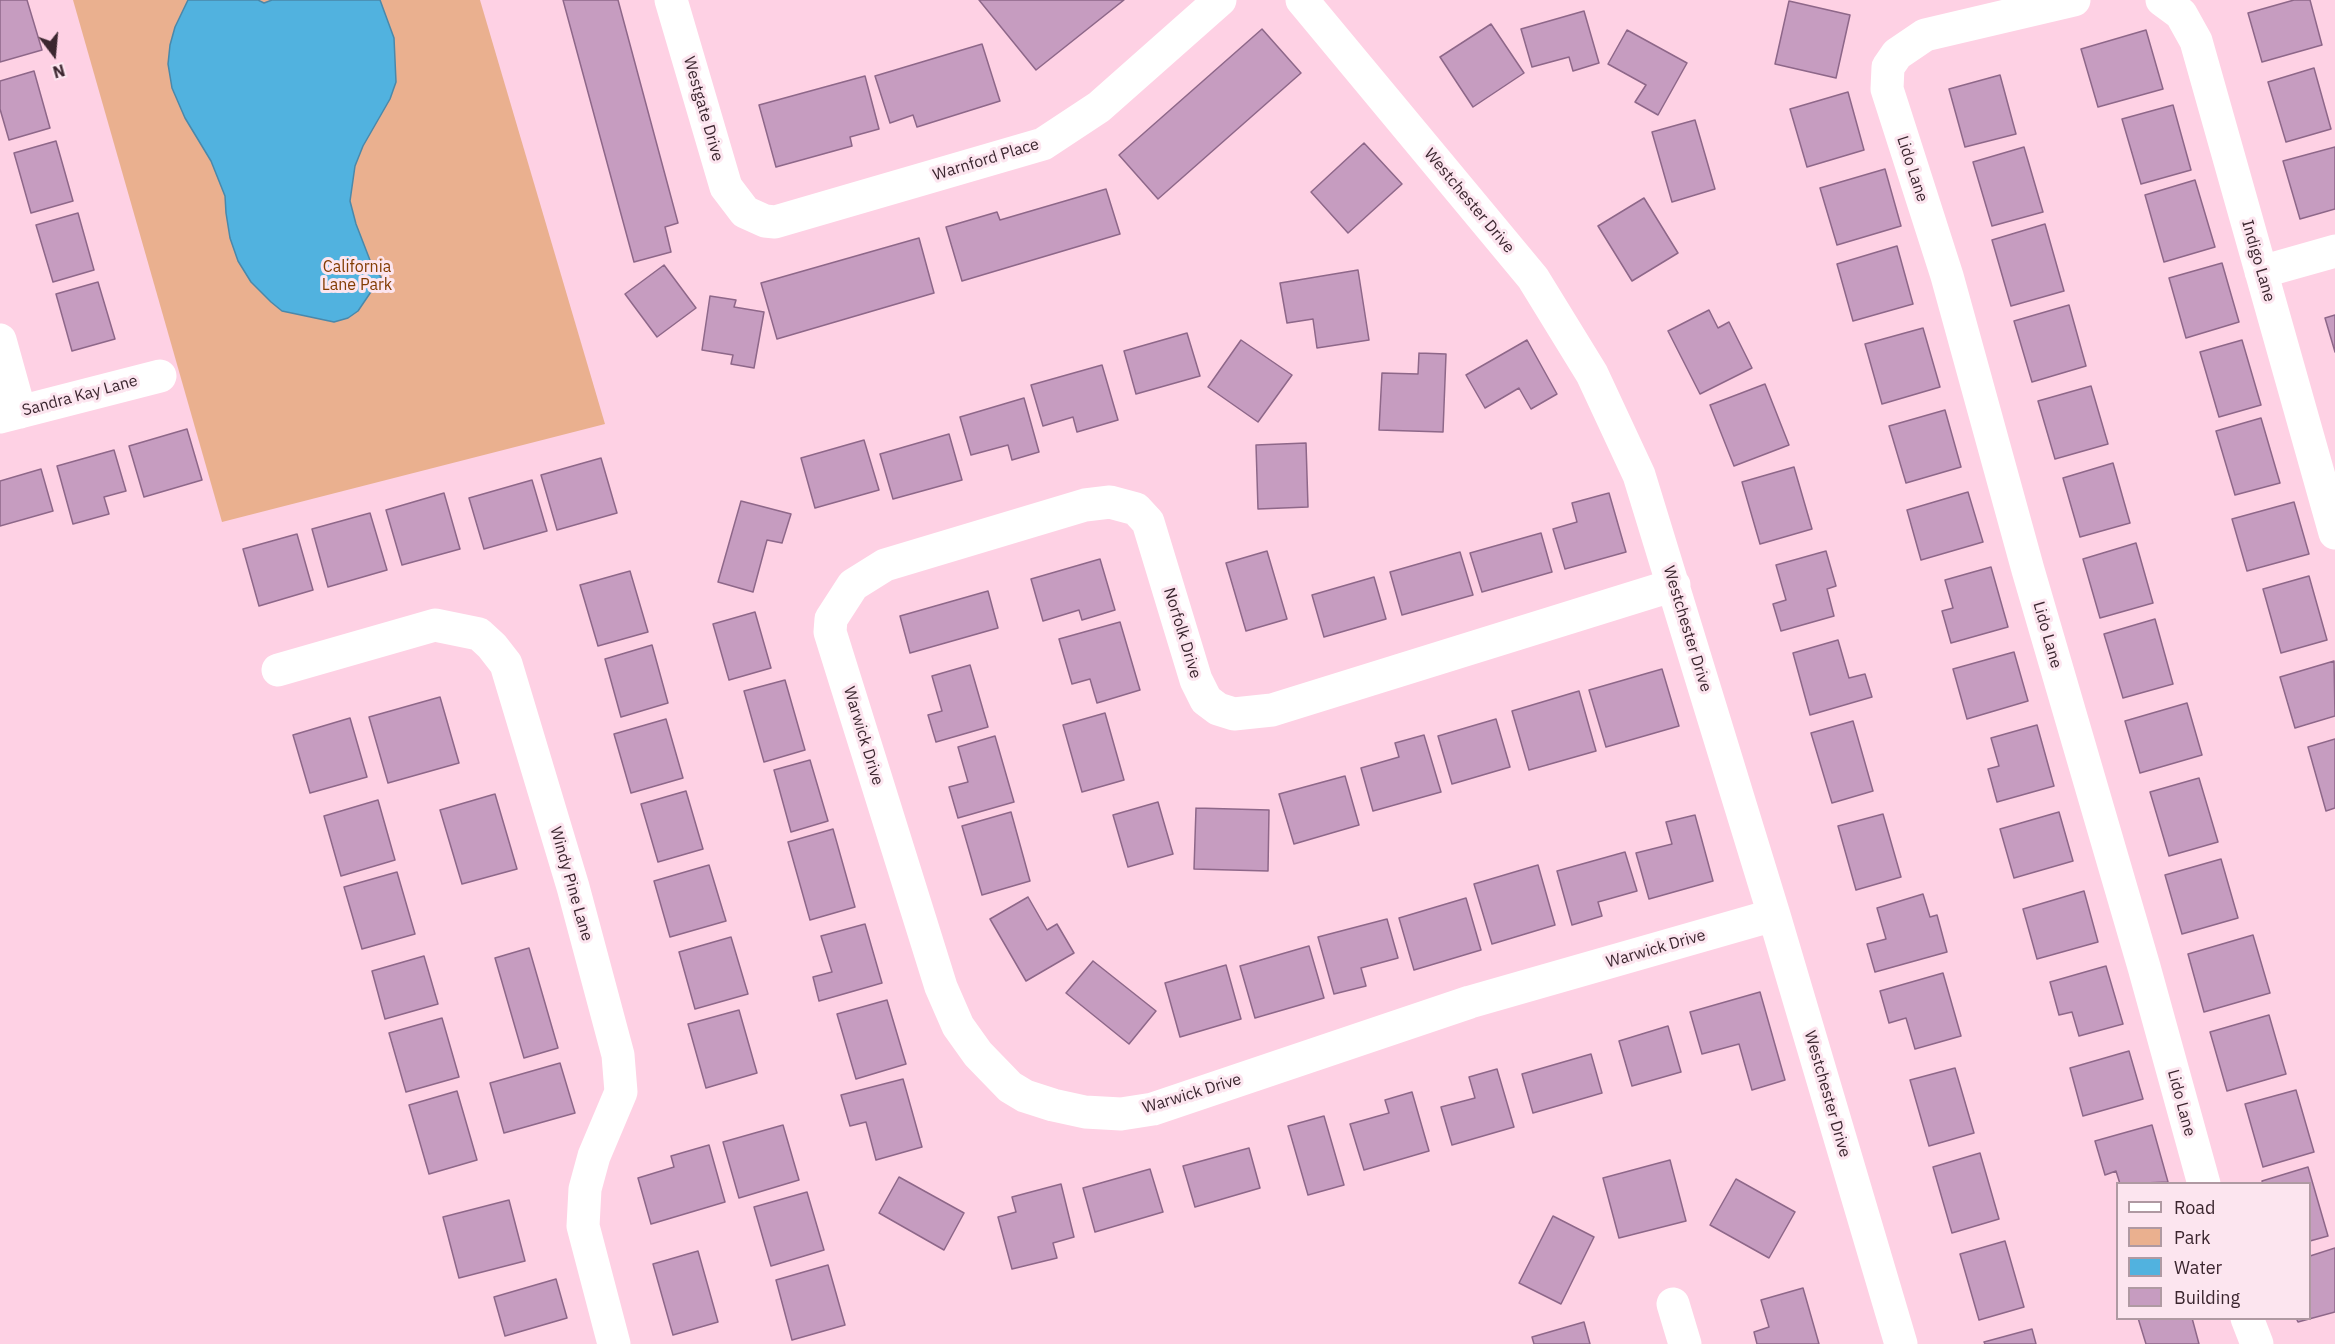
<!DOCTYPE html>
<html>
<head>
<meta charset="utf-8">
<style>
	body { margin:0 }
	#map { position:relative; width:2335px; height:1344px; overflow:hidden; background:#fed1e4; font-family:"IBM Plex Sans",sans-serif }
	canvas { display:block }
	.legend { position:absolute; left:2116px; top:1182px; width:195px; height:138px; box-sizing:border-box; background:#fce5ef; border:2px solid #af99a2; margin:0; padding:8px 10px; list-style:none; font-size:18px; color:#3b262f }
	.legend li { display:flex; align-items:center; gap:12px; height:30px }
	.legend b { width:30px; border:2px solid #af99a2 }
	.north { position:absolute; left:24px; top:24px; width:60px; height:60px; -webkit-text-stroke:4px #fce5ef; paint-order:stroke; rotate:164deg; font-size:16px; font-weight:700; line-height:24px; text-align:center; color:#3b262f }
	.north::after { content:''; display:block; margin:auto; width:21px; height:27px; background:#3b262f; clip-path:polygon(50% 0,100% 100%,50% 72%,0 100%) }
</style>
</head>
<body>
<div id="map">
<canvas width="2335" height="1344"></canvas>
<ul class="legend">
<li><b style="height:8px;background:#fff"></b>Road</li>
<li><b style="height:16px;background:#eab08f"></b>Park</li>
<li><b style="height:16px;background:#51b2df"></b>Water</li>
<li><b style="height:16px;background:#c69cc0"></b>Building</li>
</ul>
<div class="north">N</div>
</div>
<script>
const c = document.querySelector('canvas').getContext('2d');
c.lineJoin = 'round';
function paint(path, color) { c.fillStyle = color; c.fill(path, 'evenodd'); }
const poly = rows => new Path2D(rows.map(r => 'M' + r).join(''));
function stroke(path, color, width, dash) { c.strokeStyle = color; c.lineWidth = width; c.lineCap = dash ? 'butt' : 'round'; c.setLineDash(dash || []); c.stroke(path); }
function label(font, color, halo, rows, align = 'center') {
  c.font = font + ' "IBM Plex Sans",sans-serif'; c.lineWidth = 6; c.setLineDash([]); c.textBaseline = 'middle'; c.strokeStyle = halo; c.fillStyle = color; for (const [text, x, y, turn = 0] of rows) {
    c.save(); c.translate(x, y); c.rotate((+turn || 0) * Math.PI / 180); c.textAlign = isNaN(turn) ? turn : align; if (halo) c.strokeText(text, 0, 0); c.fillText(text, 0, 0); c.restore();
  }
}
paint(poly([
	[73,0,480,0,605,424,222,522]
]), '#eab08f');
const water = poly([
	[188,0,258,0,264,3,272,0,380,0,394,38,396,82,390,99,363,146,355,166,350,201,356,224,373,268,381,277,358,311,348,318,334,322,282,311,271,302,251,282,238,261,230,238,226,213,225,196,211,161,185,118,172,88,168,64,170,45,175,27,188,0]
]);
paint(water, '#51b2df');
stroke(water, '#4a88aa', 1.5);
const building = poly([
	[0,0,27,0,42,50,0,62,0,0],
	[563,0,618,0,678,223,665,227,671,252,634,262,563,0],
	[979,0,1124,0,1036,70,979,0],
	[2294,0,2310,0,2322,45,2262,62,2248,13,2294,0],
	[1789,1,1850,15,1836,78,1775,64,1789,1],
	[1584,11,1599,63,1573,71,1569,57,1532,67,1521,29,1584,11],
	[1491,24,1524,73,1473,107,1440,57,1491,24],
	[1262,29,1301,73,1158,199,1119,155,1262,29],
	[1627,30,1687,63,1658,115,1635,102,1646,85,1608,64,1627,30],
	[2146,30,2163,89,2098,107,2081,49,2146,30],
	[982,44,1000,101,917,127,913,115,890,123,875,76,982,44],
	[2314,68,2331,129,2286,142,2268,82,2314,68],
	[34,71,50,128,9,140,0,109,0,81,34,71],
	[2000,75,2016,134,1965,147,1949,89,2000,75],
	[865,76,879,129,850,137,852,146,776,167,759,105,865,76],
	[1848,92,1864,150,1807,167,1790,109,1848,92],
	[2173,105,2191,170,2141,184,2122,119,2173,105],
	[1695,120,1715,189,1672,202,1652,132,1695,120],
	[56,141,73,201,31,213,14,153,56,141],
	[1364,143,1402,184,1348,233,1311,192,1364,143],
	[2024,147,2043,212,1992,226,1973,162,2024,147],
	[2335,147,2335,209,2300,219,2283,161,2335,147],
	[1885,169,1901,226,1837,245,1820,188,1885,169],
	[2195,180,2215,247,2164,262,2145,195,2195,180],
	[1106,189,1120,234,962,281,946,227,997,212,1000,220,1106,189],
	[1644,198,1678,253,1632,281,1598,226,1644,198],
	[78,213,94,270,53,282,36,225,78,213],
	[2045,224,2064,291,2011,306,1992,240,2045,224],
	[919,238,934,293,777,339,761,283,919,238],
	[1897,246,1913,304,1853,321,1837,264,1897,246],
	[2222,263,2239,322,2186,338,2169,278,2222,263],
	[664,265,696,308,657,337,625,294,664,265],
	[1358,270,1369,340,1317,348,1313,319,1287,323,1280,283,1358,270],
	[98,282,115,339,72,351,56,294,98,282],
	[710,296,736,300,734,307,764,312,754,368,731,364,733,355,702,350,710,296],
	[2069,305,2086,366,2032,382,2014,321,2069,305],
	[1709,310,1718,328,1729,322,1752,368,1700,394,1668,331,1709,310],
	[2335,315,2335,352,2325,318,2335,315],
	[1923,328,1940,387,1882,404,1865,344,1923,328],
	[1187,333,1200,376,1136,394,1124,351,1187,333],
	[1241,340,1292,375,1258,422,1208,387,1241,340],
	[1527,340,1557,394,1531,409,1519,388,1485,408,1466,375,1527,340],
	[2242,340,2261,405,2219,417,2200,352,2242,340],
	[1419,353,1446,354,1443,432,1379,430,1382,373,1418,374,1419,353],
	[1102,365,1118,420,1077,432,1073,417,1043,426,1031,385,1102,365],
	[1765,384,1789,445,1734,466,1710,405,1765,384],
	[2091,386,2108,444,2055,459,2038,401,2091,386],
	[1024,398,1039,452,1012,460,1008,445,971,455,960,417,1024,398],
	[1945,410,1961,467,1906,483,1889,426,1945,410],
	[2261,418,2280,483,2235,495,2216,431,2261,418],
	[187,429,202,480,144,497,129,446,187,429],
	[949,434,962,480,893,499,880,454,949,434],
	[864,440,879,490,815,508,801,458,864,440],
	[1306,443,1308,507,1258,509,1256,445,1306,443],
	[114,450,126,491,104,497,109,514,73,524,57,466,114,450],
	[601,458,617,513,557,530,541,475,601,458],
	[2113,463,2130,523,2080,537,2063,478,2113,463],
	[1794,467,1812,529,1760,544,1742,482,1794,467],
	[41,469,53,511,0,526,0,481,41,469],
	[532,480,547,531,484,549,469,498,532,480],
	[1968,492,1983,542,1921,560,1907,510,1968,492],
	[444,493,460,549,402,565,386,510,444,493],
	[1609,493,1626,552,1565,569,1553,529,1577,522,1572,503,1609,493],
	[741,501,791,514,782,543,767,540,753,592,718,582,741,501],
	[2294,502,2309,554,2247,571,2232,519,2294,502],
	[370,513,387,570,328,587,312,529,370,513],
	[1541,533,1552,572,1482,592,1470,553,1541,533],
	[297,534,313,590,259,606,243,549,297,534],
	[2136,543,2153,603,2100,618,2083,559,2136,543],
	[1267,551,1287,619,1246,631,1226,563,1267,551],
	[1826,551,1836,586,1827,589,1834,616,1781,631,1773,604,1786,600,1776,565,1826,551],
	[1460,552,1473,595,1402,615,1390,572,1460,552],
	[1100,559,1115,610,1082,620,1079,610,1043,621,1031,579,1100,559],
	[1991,567,2008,627,1951,643,1942,611,1953,608,1945,580,1991,567],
	[630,571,648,632,598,646,580,585,630,571],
	[2309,576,2327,640,2281,653,2263,589,2309,576],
	[1374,577,1386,619,1324,637,1312,595,1374,577],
	[988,591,998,628,910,653,900,616,988,591],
	[755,612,771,668,729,680,713,624,755,612],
	[2155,619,2173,684,2123,698,2104,634,2155,619],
	[1120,622,1140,690,1097,703,1090,679,1072,684,1059,639,1120,622],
	[1838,640,1849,678,1865,674,1872,697,1810,715,1793,653,1838,640],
	[652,645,668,703,621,717,605,659,652,645],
	[2014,652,2028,701,1967,719,1953,669,2014,652],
	[2334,661,2335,716,2295,728,2280,677,2334,661],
	[970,665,988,727,936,742,928,715,942,711,932,676,970,665],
	[1662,669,1679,726,1606,747,1589,690,1662,669],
	[785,680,805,750,764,762,744,691,785,680],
	[1579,691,1596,751,1529,770,1512,711,1579,691],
	[440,697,459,763,388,783,369,717,440,697],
	[2187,703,2202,755,2140,773,2125,721,2187,703],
	[1105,713,1124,780,1082,792,1063,725,1105,713],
	[350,718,367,777,310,793,293,735,350,718],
	[666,719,683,778,631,793,614,734,666,719],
	[1496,719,1510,767,1452,784,1438,736,1496,719],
	[1853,721,1873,791,1832,803,1811,733,1853,721],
	[2037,725,2054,786,1997,802,1988,769,1999,766,1991,738,2037,725],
	[1424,735,1441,792,1373,811,1361,768,1399,757,1395,743,1424,735],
	[995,736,1014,802,958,818,949,787,968,782,958,747,995,736],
	[2335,739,2335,808,2326,811,2308,747,2335,739],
	[810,760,828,821,791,832,774,770,810,760],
	[1345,776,1359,825,1294,844,1279,794,1345,776],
	[2199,778,2218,842,2169,856,2150,792,2199,778],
	[686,791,703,849,658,862,641,804,686,791],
	[495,794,517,869,462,884,440,810,495,794],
	[378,800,395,860,341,876,324,816,378,800],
	[1158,802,1173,854,1128,867,1113,815,1158,802],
	[1196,808,1269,810,1268,871,1194,869,1196,808],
	[1011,812,1030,881,982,895,962,826,1011,812],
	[2059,812,2073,861,2014,878,2000,829,2059,812],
	[1883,814,1901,877,1856,890,1838,826,1883,814],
	[1695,815,1713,881,1649,899,1636,853,1672,844,1666,822,1695,815],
	[833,829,855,907,810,920,788,842,833,829],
	[1625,852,1637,891,1598,902,1602,916,1572,925,1557,871,1625,852],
	[2221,859,2238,918,2182,934,2165,875,2221,859],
	[709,865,726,921,670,937,654,881,709,865],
	[1538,865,1555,925,1492,944,1474,884,1538,865],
	[397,872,415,934,362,949,344,887,397,872],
	[2084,891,2098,942,2037,959,2023,909,2084,891],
	[1923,894,1930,917,1937,915,1947,952,1875,972,1867,944,1886,939,1877,908,1923,894],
	[1028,897,1047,930,1057,924,1074,953,1026,981,990,919,1028,897],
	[1466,898,1481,950,1414,970,1399,918,1466,898],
	[1387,919,1398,958,1361,968,1366,986,1334,994,1318,937,1387,919],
	[865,924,882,983,819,1001,813,977,832,972,821,936,865,924],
	[2253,935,2270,993,2204,1012,2188,954,2253,935],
	[731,937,748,994,695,1009,679,952,731,937],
	[1309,946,1324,998,1255,1018,1240,966,1309,946],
	[529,948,558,1048,524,1058,495,958,529,948],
	[424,956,438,1004,385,1019,372,971,424,956],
	[1093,961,1156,1011,1129,1044,1066,993,1093,961],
	[1226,965,1241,1019,1180,1037,1165,983,1226,965],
	[2106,966,2123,1024,2079,1036,2072,1012,2059,1015,2050,982,2106,966],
	[1943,973,1961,1036,1915,1049,1906,1018,1889,1023,1880,991,1943,973],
	[1760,992,1785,1080,1752,1090,1739,1044,1702,1054,1690,1012,1760,992],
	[887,1000,906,1064,856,1079,837,1014,887,1000],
	[739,1010,757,1073,706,1088,688,1024,739,1010],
	[2269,1015,2286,1074,2227,1091,2210,1032,2269,1015],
	[442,1018,459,1077,406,1092,389,1033,442,1018],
	[1668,1026,1681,1072,1632,1086,1619,1041,1668,1026],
	[2129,1051,2143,1099,2083,1116,2070,1068,2129,1051],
	[1591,1054,1602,1093,1533,1113,1522,1074,1591,1054],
	[560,1063,575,1113,504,1133,490,1083,560,1063],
	[1955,1068,1974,1133,1929,1146,1910,1080,1955,1068],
	[1497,1069,1514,1127,1452,1145,1441,1107,1475,1098,1469,1077,1497,1069],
	[903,1079,922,1147,876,1160,866,1122,850,1126,841,1095,903,1079],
	[2296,1090,2314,1152,2263,1167,2245,1104,2296,1090],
	[457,1091,477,1160,429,1174,409,1105,457,1091],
	[1412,1092,1429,1151,1364,1170,1350,1124,1389,1113,1385,1100,1412,1092],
	[1324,1116,1344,1185,1308,1195,1288,1126,1324,1116],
	[783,1125,799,1180,739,1198,723,1142,783,1125],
	[2152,1125,2168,1182,2120,1184,2116,1171,2105,1175,2095,1141,2152,1125],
	[709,1145,725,1202,651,1224,638,1178,674,1167,671,1156,709,1145],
	[1249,1148,1260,1188,1195,1207,1183,1166,1249,1148],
	[1980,1153,1999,1219,1952,1233,1933,1167,1980,1153],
	[1670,1160,1686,1221,1619,1238,1603,1178,1670,1160],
	[2308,1167,2328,1236,2310,1241,2310,1184,2263,1184,2262,1181,2308,1167],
	[1150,1169,1163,1212,1095,1232,1083,1188,1150,1169],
	[899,1177,964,1213,944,1250,879,1213,899,1177],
	[1736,1179,1795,1212,1769,1258,1710,1225,1736,1179],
	[1061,1184,1074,1237,1053,1243,1057,1258,1012,1269,998,1217,1016,1212,1012,1197,1061,1184],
	[807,1192,824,1250,771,1266,754,1207,807,1192],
	[509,1200,525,1261,459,1278,443,1217,509,1200],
	[1553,1216,1594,1237,1561,1304,1519,1283,1553,1216],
	[2005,1241,2024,1307,1979,1320,1960,1254,2005,1241],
	[2335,1248,2335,1312,2298,1322,2296,1318,2310,1318,2310,1256,2335,1248],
	[698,1251,718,1322,673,1335,653,1264,698,1251],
	[828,1265,845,1325,792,1340,776,1280,828,1265],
	[556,1279,567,1318,505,1336,494,1297,556,1279],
	[1803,1288,1819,1344,1757,1344,1754,1332,1769,1327,1761,1300,1803,1288],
	[2138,1318,2192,1318,2199,1344,2146,1344,2138,1318],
	[1584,1322,1590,1344,1534,1344,1532,1337,1584,1322],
	[2032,1329,2036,1344,1985,1344,1984,1342,2032,1329]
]);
paint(building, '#c69cc0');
stroke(building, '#8e6789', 1.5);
stroke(poly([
	[671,0,726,187,745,212,765,221,775,222,1043,144,1099,107,1220,0],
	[1302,0,1533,278,1592,374,1639,475,1774,915,1901,1344],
	[2074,0,1925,35,1897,54,1888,67,1887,89,1947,276,2028,570,2144,967,2204,1184],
	[2162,0,2181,14,2196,41,2335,533],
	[2261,272,2335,251],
	[0,340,20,412],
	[0,417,160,376],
	[1674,585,1272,710,1234,714,1218,709,1206,700,1196,680,1148,522,1136,509,1110,502,1085,505,885,565,853,585,831,619,830,632,941,987,958,1026,978,1054,1010,1087,1025,1096,1053,1105,1085,1112,1121,1114,1153,1109,1470,1002,1774,915],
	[278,670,435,625,479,634,492,646,506,664,573,887,618,1055,621,1092,594,1156,585,1189,583,1226,614,1344],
	[1673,1304,1685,1344],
	[2247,1318,2257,1344]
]), '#fff', 33);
label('16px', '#3b262f', '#fce5ef', [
	["Westgate Drive",703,109,74],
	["Warnford Place",986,160,-17],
	["Lido Lane",1912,169,72],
	["Westchester Drive",1469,201,50],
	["Indigo Lane",2258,261,74],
	["Sandra Kay Lane",80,396,-15],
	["Westchester Drive",1687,629,73],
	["Norfolk Drive",1182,633,73],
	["Lido Lane",2047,635,74],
	["Warwick Drive",863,736,73],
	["Windy Pine Lane",571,884,74],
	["Warwick Drive",1656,949,-16],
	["Warwick Drive",1192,1094,-17],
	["Westchester Drive",1827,1094,74],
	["Lido Lane",2181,1103,75]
]);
label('16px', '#823c02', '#fce5ef', [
	["California",357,267],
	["Lane Park",357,285]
]);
</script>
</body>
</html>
